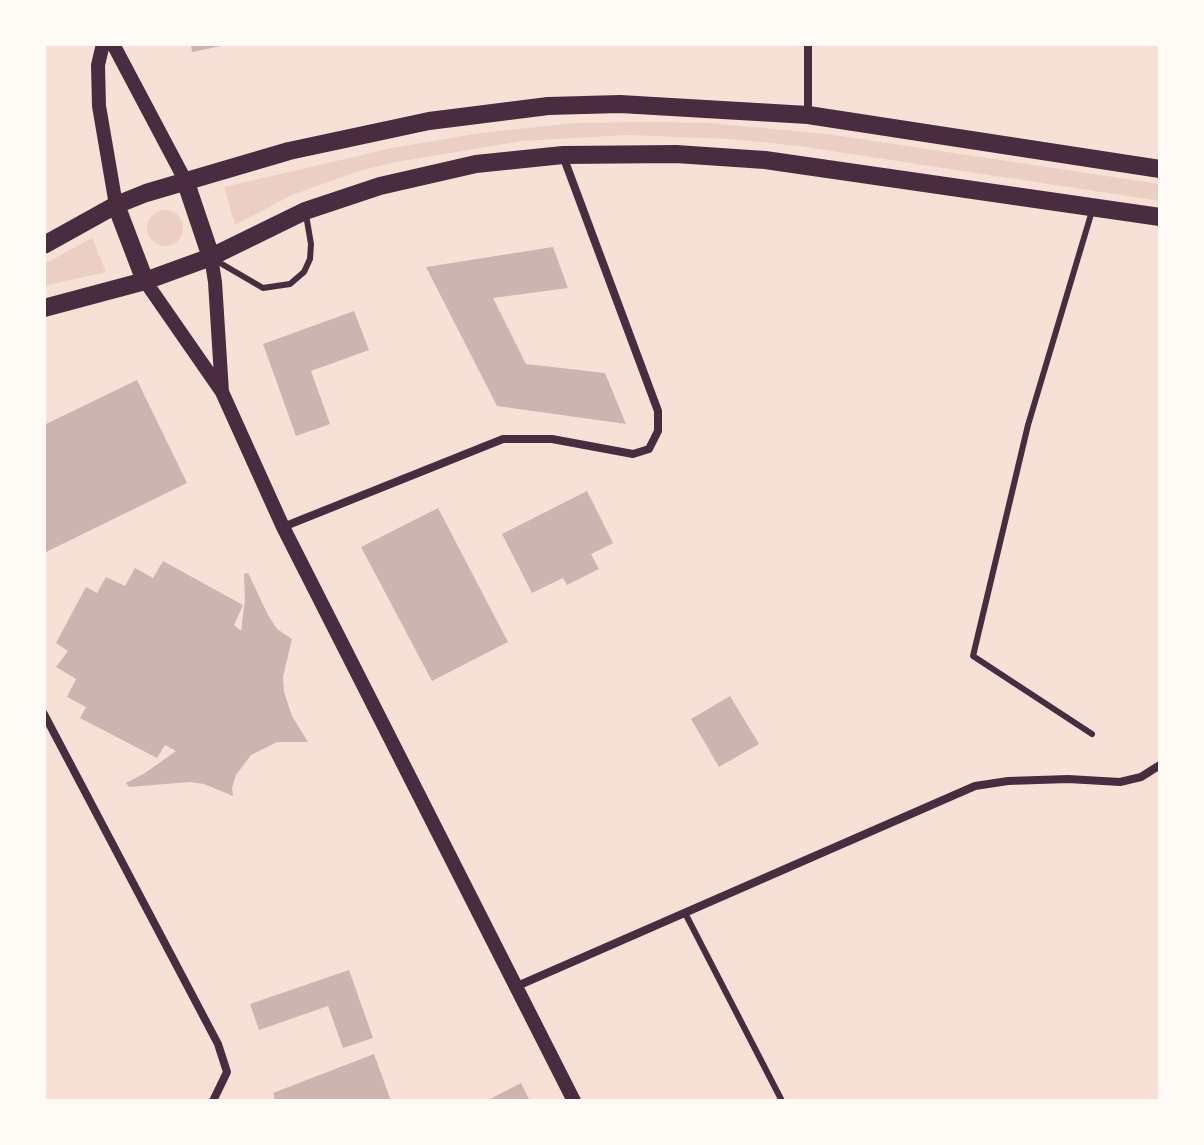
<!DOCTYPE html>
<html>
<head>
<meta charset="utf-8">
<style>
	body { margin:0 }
	#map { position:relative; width:1204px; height:1145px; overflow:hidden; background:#f7e1d7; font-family:"DM Sans",sans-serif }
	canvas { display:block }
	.frame { position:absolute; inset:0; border:46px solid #fffaf5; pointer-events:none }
</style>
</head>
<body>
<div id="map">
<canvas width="1204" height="1145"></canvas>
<div class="frame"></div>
</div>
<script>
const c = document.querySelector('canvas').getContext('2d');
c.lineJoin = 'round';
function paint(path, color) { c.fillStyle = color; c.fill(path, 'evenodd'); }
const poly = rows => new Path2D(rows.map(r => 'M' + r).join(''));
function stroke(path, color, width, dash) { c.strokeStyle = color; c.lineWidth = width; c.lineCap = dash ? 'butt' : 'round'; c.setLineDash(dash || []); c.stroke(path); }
paint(poly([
	[648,122,710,123,827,134,1160,184,1160,201,799,146,731,139,627,135,522,141,396,162,362,170,292,195,235,225,224,187,392,148,480,133,575,123],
	'147 228a18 18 0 1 1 36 0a18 18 0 1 1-36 0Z',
	[92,238,106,272,44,286,44,264]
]), '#ebcfc5');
paint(poly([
	[191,44,226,44,226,45,192,52],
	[553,247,568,288,493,298,526,364,605,373,626,424,497,406,426,267],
	[354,311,369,350,311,371,330,424,296,436,263,344],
	[137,380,187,483,44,553,44,425],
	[587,491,613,543,591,554,599,569,567,585,563,578,532,593,502,534],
	[438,508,508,642,432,681,361,547],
	[163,561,243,605,234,625,241,631,245,600,244,574,248,573,268,615,277,629,292,639,283,677,284,692,292,716,308,742,277,742,251,755,236,775,232,788,233,796,204,784,190,782,129,787,126,783,145,773,176,751,165,745,157,758,80,718,86,707,67,697,76,679,56,667,68,651,56,643,86,587,97,593,106,577,125,586,135,568,153,578],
	[730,696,759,744,719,767,691,719],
	[349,970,373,1038,343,1048,328,1006,259,1030,250,1004],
	[374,1054,391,1101,275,1101,273,1093],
	[521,1083,530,1101,486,1101]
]), '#ccb4b1');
stroke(poly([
	[1092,211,1028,425,973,656,1092,734],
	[215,260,263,288,290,284,304,272,310,259,311,244,306,215],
	[685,913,782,1101]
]), '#4a2c40', 6);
stroke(poly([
	[808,115,808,44],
	[283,527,503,439,552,439,633,454,649,449,658,431,658,411,563,156],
	[44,714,218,1044,227,1072,213,1101],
	[515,987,975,786,1008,781,1068,779,1120,782,1141,777,1160,765]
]), '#4a2c40', 8);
stroke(poly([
	[103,44,98,65,99,106,116,205],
	[113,44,185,180],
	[211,257,215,282,222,392,283,527,574,1101],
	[145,281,222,392]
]), '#4a2c40', 14);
stroke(poly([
	[185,180,211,257],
	[116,205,145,281],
	[44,245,116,205,146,193,289,151,429,121,548,106,620,104,808,115,1160,169],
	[44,308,145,281,211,257,305,211,380,186,476,164,563,155,676,154,765,160,1160,217]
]), '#4a2c40', 18);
</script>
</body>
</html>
